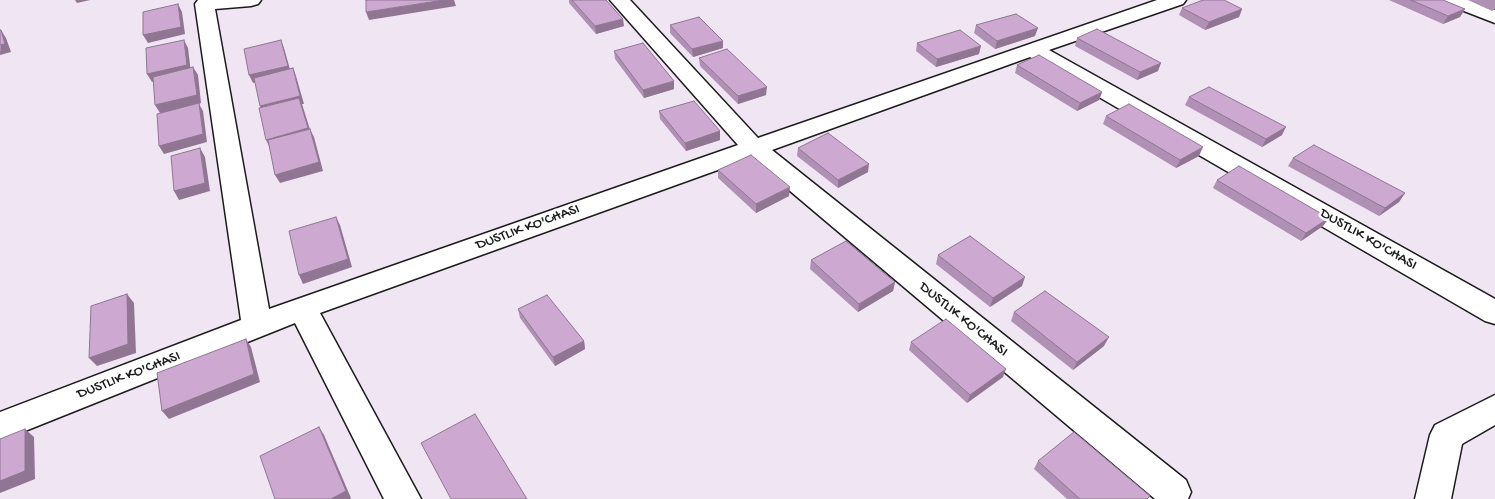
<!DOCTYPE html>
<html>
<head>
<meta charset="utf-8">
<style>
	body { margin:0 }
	canvas { display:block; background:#f0e5f2 }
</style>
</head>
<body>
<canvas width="1495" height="499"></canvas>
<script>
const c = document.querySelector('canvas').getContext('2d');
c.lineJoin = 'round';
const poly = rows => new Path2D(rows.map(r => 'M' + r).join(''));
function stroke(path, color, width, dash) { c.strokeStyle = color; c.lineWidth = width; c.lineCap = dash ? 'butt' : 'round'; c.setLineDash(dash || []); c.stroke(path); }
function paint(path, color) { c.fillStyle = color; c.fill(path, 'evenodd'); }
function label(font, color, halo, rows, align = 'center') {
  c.font = font + ' "Gochi Hand",sans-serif'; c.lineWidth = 5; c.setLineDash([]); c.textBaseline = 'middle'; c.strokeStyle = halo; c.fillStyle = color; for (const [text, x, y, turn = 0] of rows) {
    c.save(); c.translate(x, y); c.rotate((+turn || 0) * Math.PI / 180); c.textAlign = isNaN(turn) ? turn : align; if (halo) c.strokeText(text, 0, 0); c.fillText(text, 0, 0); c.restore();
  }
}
const minor = poly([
	[198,0,261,0,258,4,251,6,215,9,269,309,738,145,610,0,630,0,758,138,1157,0,1186,0,1183,4,1049,50,1495,299,1495,324,1485,321,1030,57,772,150,1186,480,1191,492,1188,499,1155,499,751,158,320,313,421,499,384,499,295,323,0,441,0,412,241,320,195,4,198,0],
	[1443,0,1470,0,1495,10,1495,23,1446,4,1443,0],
	[1495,395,1495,425,1462,444,1451,499,1415,499,1430,435,1435,425,1495,395]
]);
stroke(minor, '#1c1c1c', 3);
paint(minor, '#fff');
paint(poly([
	[569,0,606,0,624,26,596,34,569,3],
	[1389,0,1443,0,1465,9,1460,17,1443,24],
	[1468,0,1495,0,1495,9,1492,11],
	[1182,8,1242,9,1239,17,1205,30,1179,15],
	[670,25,723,48,693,57,670,33],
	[976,25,1035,36,995,49,974,33],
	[1077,38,1158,71,1137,80,1075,46],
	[917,43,979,54,936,67,916,51],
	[614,51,674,81,674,89,644,98,615,59],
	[699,58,766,95,738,104,700,66],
	[1017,65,1102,92,1099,100,1077,111,1015,73],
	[1189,97,1282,135,1262,147,1185,105],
	[659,111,720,131,720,140,686,151,660,119],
	[1106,116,1199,156,1176,168,1103,124],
	[798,148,868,172,838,188,797,156],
	[1293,158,1405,193,1399,202,1379,216,1288,166],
	[718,170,789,196,756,213,718,178],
	[1217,180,1329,218,1323,226,1301,241,1213,188],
	[938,255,1022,286,990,307,936,264],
	[811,260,895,282,893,291,858,312,810,269],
	[518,309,584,341,585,349,555,366,520,318],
	[1014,312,1104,346,1073,370,1011,321],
	[911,342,1003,377,967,403,909,350],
	[1038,461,1148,499,1067,499,1034,469]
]), '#b091b5');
paint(poly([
	[75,0,90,0,77,3],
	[444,0,454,0,456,6,369,20,366,12],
	[178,4,182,12,185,34,148,43,143,35],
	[1242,9,1239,17,1205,30,1209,22],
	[1465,9,1460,17,1443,24,1448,16],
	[623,19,624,26,596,34,595,26],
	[1038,28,1035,36,995,49,997,41],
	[1,30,6,38,11,52,0,55],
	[184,40,188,48,191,73,152,82,147,74],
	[281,40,284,48,291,73,253,83,249,75],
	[723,41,723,48,693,57,692,49],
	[981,46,979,54,936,67,937,59],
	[1161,63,1158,71,1137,80,1140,72],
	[193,67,198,75,201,103,199,104,203,111,207,142,164,154,159,146,160,113,155,105],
	[293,68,296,76,304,104,302,104,312,136,270,148,266,140,265,114,260,106],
	[674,81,674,89,644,98,643,90],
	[767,87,766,95,738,104,738,96],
	[1102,92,1099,100,1077,111,1080,103],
	[1286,127,1282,135,1262,147,1266,139],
	[310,129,314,137,323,171,280,183,275,175],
	[720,131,720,140,686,151,685,143],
	[1203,147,1199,156,1176,168,1180,160],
	[200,148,205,157,210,191,179,200,174,191],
	[869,164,868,172,838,188,838,180],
	[790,187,789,196,756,213,756,204],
	[1405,193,1399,202,1379,216,1385,208],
	[336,217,340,225,352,267,303,284,299,275],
	[1329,218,1323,226,1301,241,1306,233],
	[1025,277,1022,286,990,307,993,298],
	[895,282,893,291,858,312,859,304],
	[127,294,134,303,136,353,97,366,89,358],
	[1109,337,1104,346,1073,370,1077,362],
	[246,339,251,347,260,382,169,419,162,411],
	[584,341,585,349,555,366,553,357],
	[1006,369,1003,377,967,403,970,395],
	[319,427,324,435,351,498,350,499,331,499],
	[25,429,34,437,35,479,0,493,0,481]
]), '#907693');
const building = poly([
	[366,0,444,0,366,12,366,0],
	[572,0,606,0,623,19,595,26,572,0],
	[1203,0,1224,0,1242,9,1209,22,1182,8,1203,0],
	[1411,0,1443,0,1465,9,1448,16,1411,0],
	[178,4,181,27,143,35,143,12,178,4],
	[1016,14,1038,28,997,41,976,25,1016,14],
	[699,17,723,41,692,49,670,25,699,17],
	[1097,29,1161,63,1140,72,1077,38,1097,29],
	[0,30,1,30,5,44,0,45,0,30],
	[960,30,981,46,937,59,917,43,960,30],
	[184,40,187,65,147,74,146,48,184,40],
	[281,40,288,66,249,75,244,49,281,40],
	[643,43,674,81,643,90,614,51,643,43],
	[727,49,767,87,738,96,699,58,727,49],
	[1039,55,1102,92,1080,103,1017,65,1039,55],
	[193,67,197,95,155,105,153,77,193,67],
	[293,68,300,96,260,106,254,78,293,68],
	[1209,87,1286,127,1266,139,1189,97,1209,87],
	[299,98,308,128,266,140,259,108,299,98],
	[694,101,720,131,685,143,659,111,694,101],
	[199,103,203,134,159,146,157,114,199,103],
	[1129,104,1203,147,1180,160,1106,116,1129,104],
	[310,129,319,162,275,175,268,140,310,129],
	[828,133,869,164,838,180,798,148,828,133],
	[1314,145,1405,193,1385,208,1293,158,1314,145],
	[200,148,205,183,174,191,171,156,200,148],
	[751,155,790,187,756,204,718,170,751,155],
	[1239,166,1329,218,1306,233,1217,180,1239,166],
	[336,217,348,259,299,275,289,231,336,217],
	[970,236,1025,277,993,298,938,255,970,236],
	[846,241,895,282,859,304,811,260,846,241],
	[1045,291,1109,337,1077,362,1014,312,1045,291],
	[127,294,128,344,89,358,91,306,127,294],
	[547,295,584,341,553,357,518,309,547,295],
	[946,319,1006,369,970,395,911,342,946,319],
	[246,339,254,374,162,411,157,373,246,339],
	[475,414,527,499,451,499,421,443,475,414],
	[319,427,346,491,331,499,275,499,260,456,319,427],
	[25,429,25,471,0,481,0,439,25,429],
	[1074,432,1150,496,1147,499,1080,499,1038,461,1074,432]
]);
paint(building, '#cda9d2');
stroke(building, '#907693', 1);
label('15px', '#1c1c1c', '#fff', [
	["DUSTLIK KO'CHASI",528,228,-20],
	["DUSTLIK KO'CHASI",1368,240,30],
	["DUSTLIK KO'CHASI",963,320,39],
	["DUSTLIK KO'CHASI",129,376,-21]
]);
</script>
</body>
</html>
